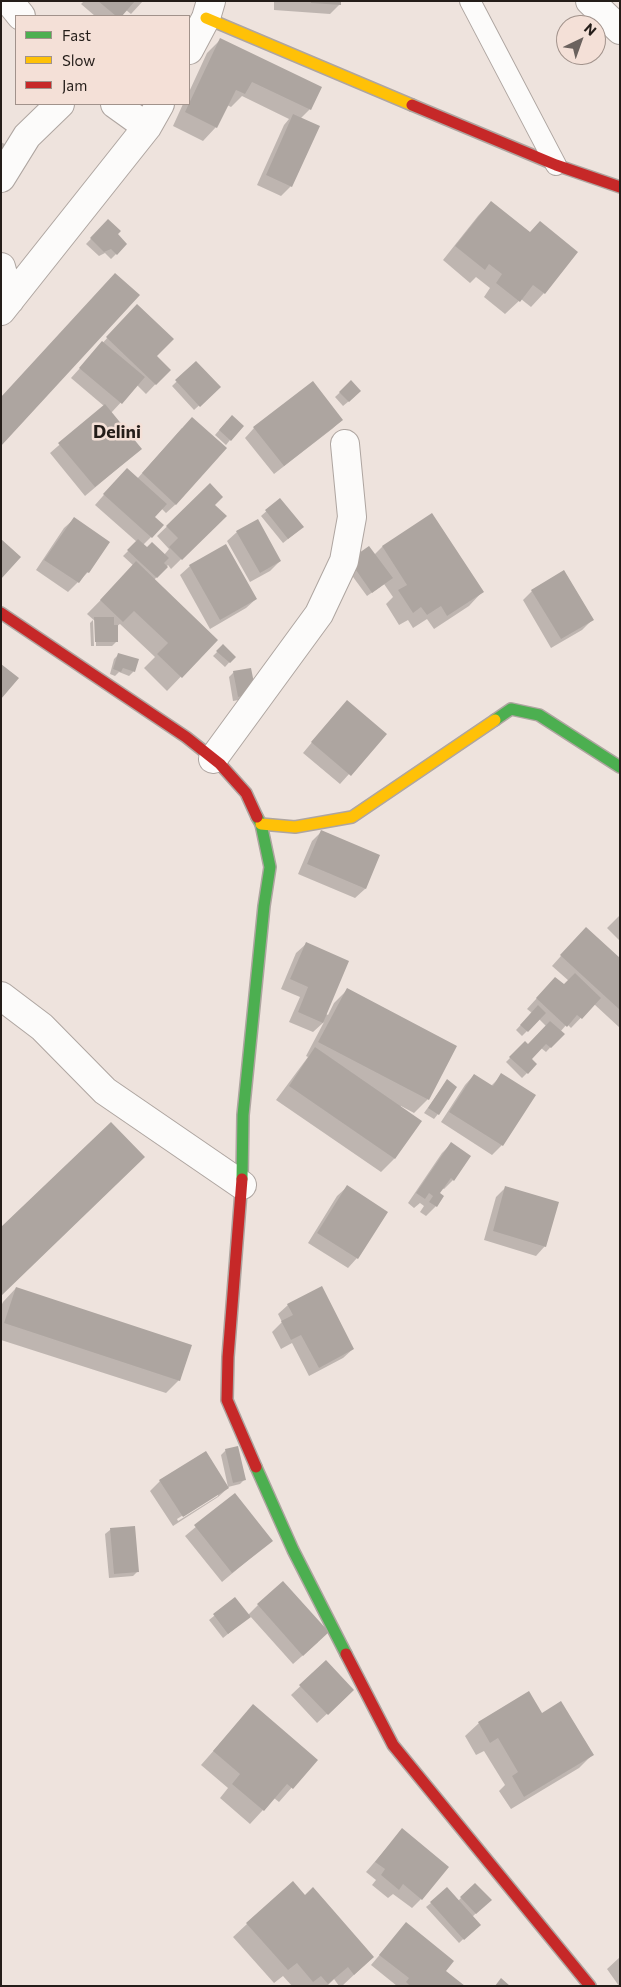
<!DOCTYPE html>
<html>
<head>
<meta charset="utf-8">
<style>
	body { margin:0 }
	#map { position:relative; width:621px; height:1987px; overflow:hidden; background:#eee3dd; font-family:Commissioner,sans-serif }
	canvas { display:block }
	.frame { position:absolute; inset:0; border:2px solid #241d19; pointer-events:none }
	.legend { position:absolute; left:15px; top:15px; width:175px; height:90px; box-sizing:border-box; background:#f4e0d7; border:1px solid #a1928b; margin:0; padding:6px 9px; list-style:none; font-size:15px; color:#241d19 }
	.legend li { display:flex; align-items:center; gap:10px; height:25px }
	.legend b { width:25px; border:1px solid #a1928b }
	.north { position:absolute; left:556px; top:15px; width:50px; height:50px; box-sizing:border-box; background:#f4e0d7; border:1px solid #a1928b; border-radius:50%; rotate:42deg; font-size:14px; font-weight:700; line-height:20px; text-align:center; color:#241d19 }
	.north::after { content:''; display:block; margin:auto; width:18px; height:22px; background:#6b625e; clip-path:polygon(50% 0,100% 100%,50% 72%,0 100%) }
</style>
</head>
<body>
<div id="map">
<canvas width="621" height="1987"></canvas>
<div class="frame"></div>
<ul class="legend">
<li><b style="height:6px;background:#4caf50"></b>Fast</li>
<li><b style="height:6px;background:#ffc107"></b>Slow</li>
<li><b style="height:6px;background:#c62828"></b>Jam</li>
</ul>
<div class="north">N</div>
</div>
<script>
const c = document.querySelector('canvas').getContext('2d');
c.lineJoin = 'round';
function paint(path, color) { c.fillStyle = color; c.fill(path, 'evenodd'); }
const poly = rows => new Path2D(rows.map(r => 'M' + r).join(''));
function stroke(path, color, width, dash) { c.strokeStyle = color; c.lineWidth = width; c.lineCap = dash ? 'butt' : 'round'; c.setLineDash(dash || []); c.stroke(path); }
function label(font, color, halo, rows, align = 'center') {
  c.font = font + ' Commissioner,sans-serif'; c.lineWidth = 5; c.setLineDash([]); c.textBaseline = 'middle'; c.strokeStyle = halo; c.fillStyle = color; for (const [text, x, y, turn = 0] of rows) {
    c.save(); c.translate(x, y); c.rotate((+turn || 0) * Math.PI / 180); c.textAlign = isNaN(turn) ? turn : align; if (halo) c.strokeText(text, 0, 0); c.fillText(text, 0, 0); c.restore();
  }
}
paint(poly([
	[84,1,143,1,131,14,126,10,121,16,95,16,81,4],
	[274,1,340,1,340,4,330,14,274,10],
	[221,39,310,109,301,118,291,186,281,196,257,185,284,125,289,119,242,96,231,107,227,105,216,127,203,141,173,126,183,104,189,104,189,92,207,53],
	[1,142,13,149,1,167],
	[491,202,544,293,531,307,521,299,505,314,484,297,490,288,476,277,470,283,443,260,478,216],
	[108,221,116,235,126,244,111,259,105,253,99,256,86,244],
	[128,315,155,356,169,370,146,394,137,385,111,413,130,458,85,496,50,453,104,406,71,378],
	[196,363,219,387,194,410,172,386],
	[351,382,355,396,343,406,335,397],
	[313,383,342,420,332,429,274,474,245,438,254,428],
	[227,421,230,440,226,445,215,435],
	[182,428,176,504,166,513,161,508,154,517,151,537,143,545,147,549,164,555,169,549,157,536,210,485,214,505,225,516,171,569,168,565,154,580,216,640,167,691,144,668,155,657,120,624,117,626,117,641,112,646,96,646,96,622,87,614,134,566,123,556,137,542,95,505,117,480,137,479],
	[280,499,298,531,283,543,261,516],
	[432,515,482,592,469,606,434,629,427,619,413,628,408,620,399,625,386,604,393,597,384,584,367,596,345,566,374,555,382,547],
	[74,519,88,572,68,592,36,570,64,528],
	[237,532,280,561,270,571,250,582,227,541],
	[190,566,256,599,246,608,210,629,180,575],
	[532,591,592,620,582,630,551,648,523,600],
	[93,620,94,646,91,646,90,623],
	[223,646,234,657,225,667,213,656],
	[119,654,134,671,129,676,119,672,115,676,110,674,114,659],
	[234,672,250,698,233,701,229,677],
	[338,711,385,734,340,784,303,753],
	[322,831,379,856,365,889,355,898,298,874,312,841],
	[620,915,620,941,607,928],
	[577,938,620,959,620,1028,594,1004,571,1028,567,1024,560,1032,563,1034,546,1052,541,1048,530,1059,536,1064,522,1078,506,1062,525,1043,528,1046,546,1026,539,1019,522,1036,516,1030,532,1013,527,1009,546,988,564,986,569,981,552,966],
	[306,944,326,1014,328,1015,334,1003,347,990,455,1047,428,1099,414,1113,401,1106,400,1108,394,1159,381,1172,276,1100,308,1057,306,1056,324,1022,313,1032,289,1022,300,997,281,989,296,953],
	[474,1075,491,1086,502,1075,502,1145,492,1155,441,1122,465,1085],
	[447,1081,438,1114,434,1119,424,1113],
	[451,1144,453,1180,444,1189,442,1188,438,1193,436,1206,426,1216,420,1212,424,1206,420,1203,414,1208,408,1203,442,1153],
	[347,1187,357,1258,348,1268,308,1243,337,1196],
	[506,1187,545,1246,536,1256,484,1240,496,1197],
	[16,1288,179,1380,166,1393,1,1340,1,1306,3,1302],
	[288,1305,353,1349,343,1358,309,1376,292,1343,281,1349,272,1332,282,1322,278,1314],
	[226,1450,244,1480,240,1484,228,1487,221,1455],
	[160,1481,228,1488,218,1497,173,1526,150,1491],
	[218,1493,218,1496,178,1521,177,1519],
	[234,1495,271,1541,222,1582,185,1536],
	[134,1527,138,1571,133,1576,109,1578,105,1534,110,1530],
	[235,1599,248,1615,258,1605,318,1642,293,1664,250,1616,223,1638,209,1620],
	[326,1662,343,1699,317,1723,291,1695],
	[253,1706,316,1760,279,1802,274,1798,250,1824,220,1798,228,1788,201,1765],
	[542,1715,592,1755,579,1768,511,1809,499,1791,505,1785,484,1751,476,1755,465,1736,479,1723],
	[402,1830,421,1899,412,1908,393,1894,388,1898,372,1885,376,1880,366,1872],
	[475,1884,490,1900,472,1917,474,1929,459,1943,426,1907,431,1903,458,1901],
	[305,1896,373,1957,342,1986,339,1986,334,1979,327,1986,292,1986,283,1976,274,1983,233,1937,247,1924],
	[406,1924,444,1971,461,1986,397,1986,371,1965],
	[620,1957,620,1986,619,1986,607,1969]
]), '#0003');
paint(poly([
	[98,1,135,1,122,16,116,16],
	[311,1,341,1,341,5,311,3],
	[220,38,322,87,311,110,252,82,245,94,236,90,217,128,185,112],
	[293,114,320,126,292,187,266,175],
	[491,201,530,232,540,221,578,252,545,294,533,285,520,302,496,283,502,274,489,264,485,270,455,246],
	[108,219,121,231,118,234,127,244,117,255,111,249,104,252,90,238],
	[115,273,140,295,1,446,1,397],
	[137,304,174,339,157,356,171,370,156,385,106,337],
	[102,341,145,377,122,404,79,368],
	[196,361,221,387,200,407,175,380],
	[351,380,361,391,349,402,339,392],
	[313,381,343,420,284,466,253,427],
	[105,404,142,449,95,487,58,443],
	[232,415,244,426,231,441,219,430],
	[192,417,227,448,176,505,142,473],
	[127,468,167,504,155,517,164,525,152,538,103,494],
	[210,483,223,497,215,505,227,516,182,560,169,547,178,538,166,526],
	[280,498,304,527,288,539,265,510],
	[432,513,484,592,447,616,441,606,427,615,421,607,413,613,398,590,407,585,382,546],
	[74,517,110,542,89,573,87,572,79,583,44,560],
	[258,519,281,561,260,573,236,531],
	[1,539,21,557,1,579],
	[138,539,147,547,152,542,169,558,164,563,168,567,157,578,127,550],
	[226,544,257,599,220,620,189,565],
	[369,546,393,578,372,593,349,560],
	[136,561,218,640,182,678,157,654,168,643,134,611,123,622,100,600],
	[564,570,594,620,561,639,531,590],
	[94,617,114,617,114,625,118,625,118,642,95,642],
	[223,644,236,657,230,663,216,651],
	[118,653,139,659,135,672,123,668,121,672,113,669],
	[1,664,19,678,1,699],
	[251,668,256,693,238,697,233,671],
	[347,700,387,734,351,776,311,742],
	[321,830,380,855,366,889,307,864],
	[586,927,620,958,620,1010,560,955],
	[306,942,349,961,323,1023,298,1012,308,987,290,979],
	[575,973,601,998,582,1019,577,1015,567,1027,536,998,555,977,564,984],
	[347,988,457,1046,429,1100,318,1042],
	[538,1005,546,1013,528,1032,520,1025],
	[550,1021,565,1034,551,1048,546,1044,532,1059,537,1064,528,1074,509,1057,525,1041,528,1044],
	[315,1047,422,1121,395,1159,289,1086],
	[501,1073,536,1095,503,1146,449,1112,474,1074,493,1086],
	[447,1079,457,1087,439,1115,428,1108],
	[111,1122,145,1157,1,1296,1,1227],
	[451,1142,471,1156,454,1181,451,1178,440,1193,444,1196,437,1207,429,1202,433,1196,429,1193,425,1199,416,1193],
	[347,1185,388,1212,358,1259,317,1233],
	[505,1186,559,1202,546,1247,493,1231],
	[322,1286,354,1349,319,1368,301,1335,291,1340,281,1321,293,1315,287,1304],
	[16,1287,192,1345,180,1381,4,1323],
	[238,1446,246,1480,233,1483,225,1449],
	[206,1451,229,1488,183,1517,159,1480],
	[235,1493,273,1541,232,1573,194,1525],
	[135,1526,139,1572,114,1574,110,1528],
	[283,1581,329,1632,303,1656,257,1604],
	[235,1597,251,1617,228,1634,213,1614],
	[326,1660,354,1690,328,1715,299,1685],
	[529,1691,542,1713,561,1701,594,1755,524,1797,512,1776,518,1772,498,1738,490,1743,478,1722],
	[253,1704,318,1760,293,1789,287,1784,264,1811,232,1784,240,1774,213,1751],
	[402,1828,449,1867,422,1900,403,1884,399,1890,381,1875,385,1869,375,1862],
	[293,1881,305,1895,313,1887,374,1957,354,1975,348,1967,328,1984,321,1976,313,1982,297,1963,288,1970,246,1923],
	[475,1883,492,1900,476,1914,460,1897],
	[447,1887,481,1925,464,1940,430,1902],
	[406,1922,454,1961,446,1971,465,1986,410,1986,406,1982,409,1978,379,1955],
	[501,1978,510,1986,495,1986]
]), '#ada5a0');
const lane = poly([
	[470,1,556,165]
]);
const street = poly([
	[9,1,21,16],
	[590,1,620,30],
	[189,50,206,18,211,1],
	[115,104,147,127],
	[1,178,27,136,60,104],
	[1,267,10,300],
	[1,311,147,127,160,104],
	[213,759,319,614,344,561,352,517,345,444],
	[1,996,42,1027,105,1091,242,1185]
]);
const fast = poly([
	[495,720,511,709,539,715,620,767],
	[242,1179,243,1115,264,906,270,867,261,824,257,817],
	[256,1467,293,1550,346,1654]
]);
const slow = poly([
	[206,18,412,105],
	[261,824,295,827,352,817,495,720]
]);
const jam = poly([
	[412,105,556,165,620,187],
	[1,613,186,737,220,764,246,793,257,817],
	[242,1179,228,1357,227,1400,256,1467],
	[346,1654,393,1745,590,1986]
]);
stroke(lane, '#aea5a0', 22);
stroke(street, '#aea5a0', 30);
stroke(fast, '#aea5a0', 14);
stroke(slow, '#aea5a0', 14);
stroke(jam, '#aea5a0', 14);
stroke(lane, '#fcfbfa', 20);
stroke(street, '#fcfbfa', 28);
stroke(fast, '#4caf50', 11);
stroke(slow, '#ffc107', 11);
stroke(jam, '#c62828', 11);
label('bold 18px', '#241d19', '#f4e0d7', [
	["Delini",117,432]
]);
</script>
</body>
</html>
